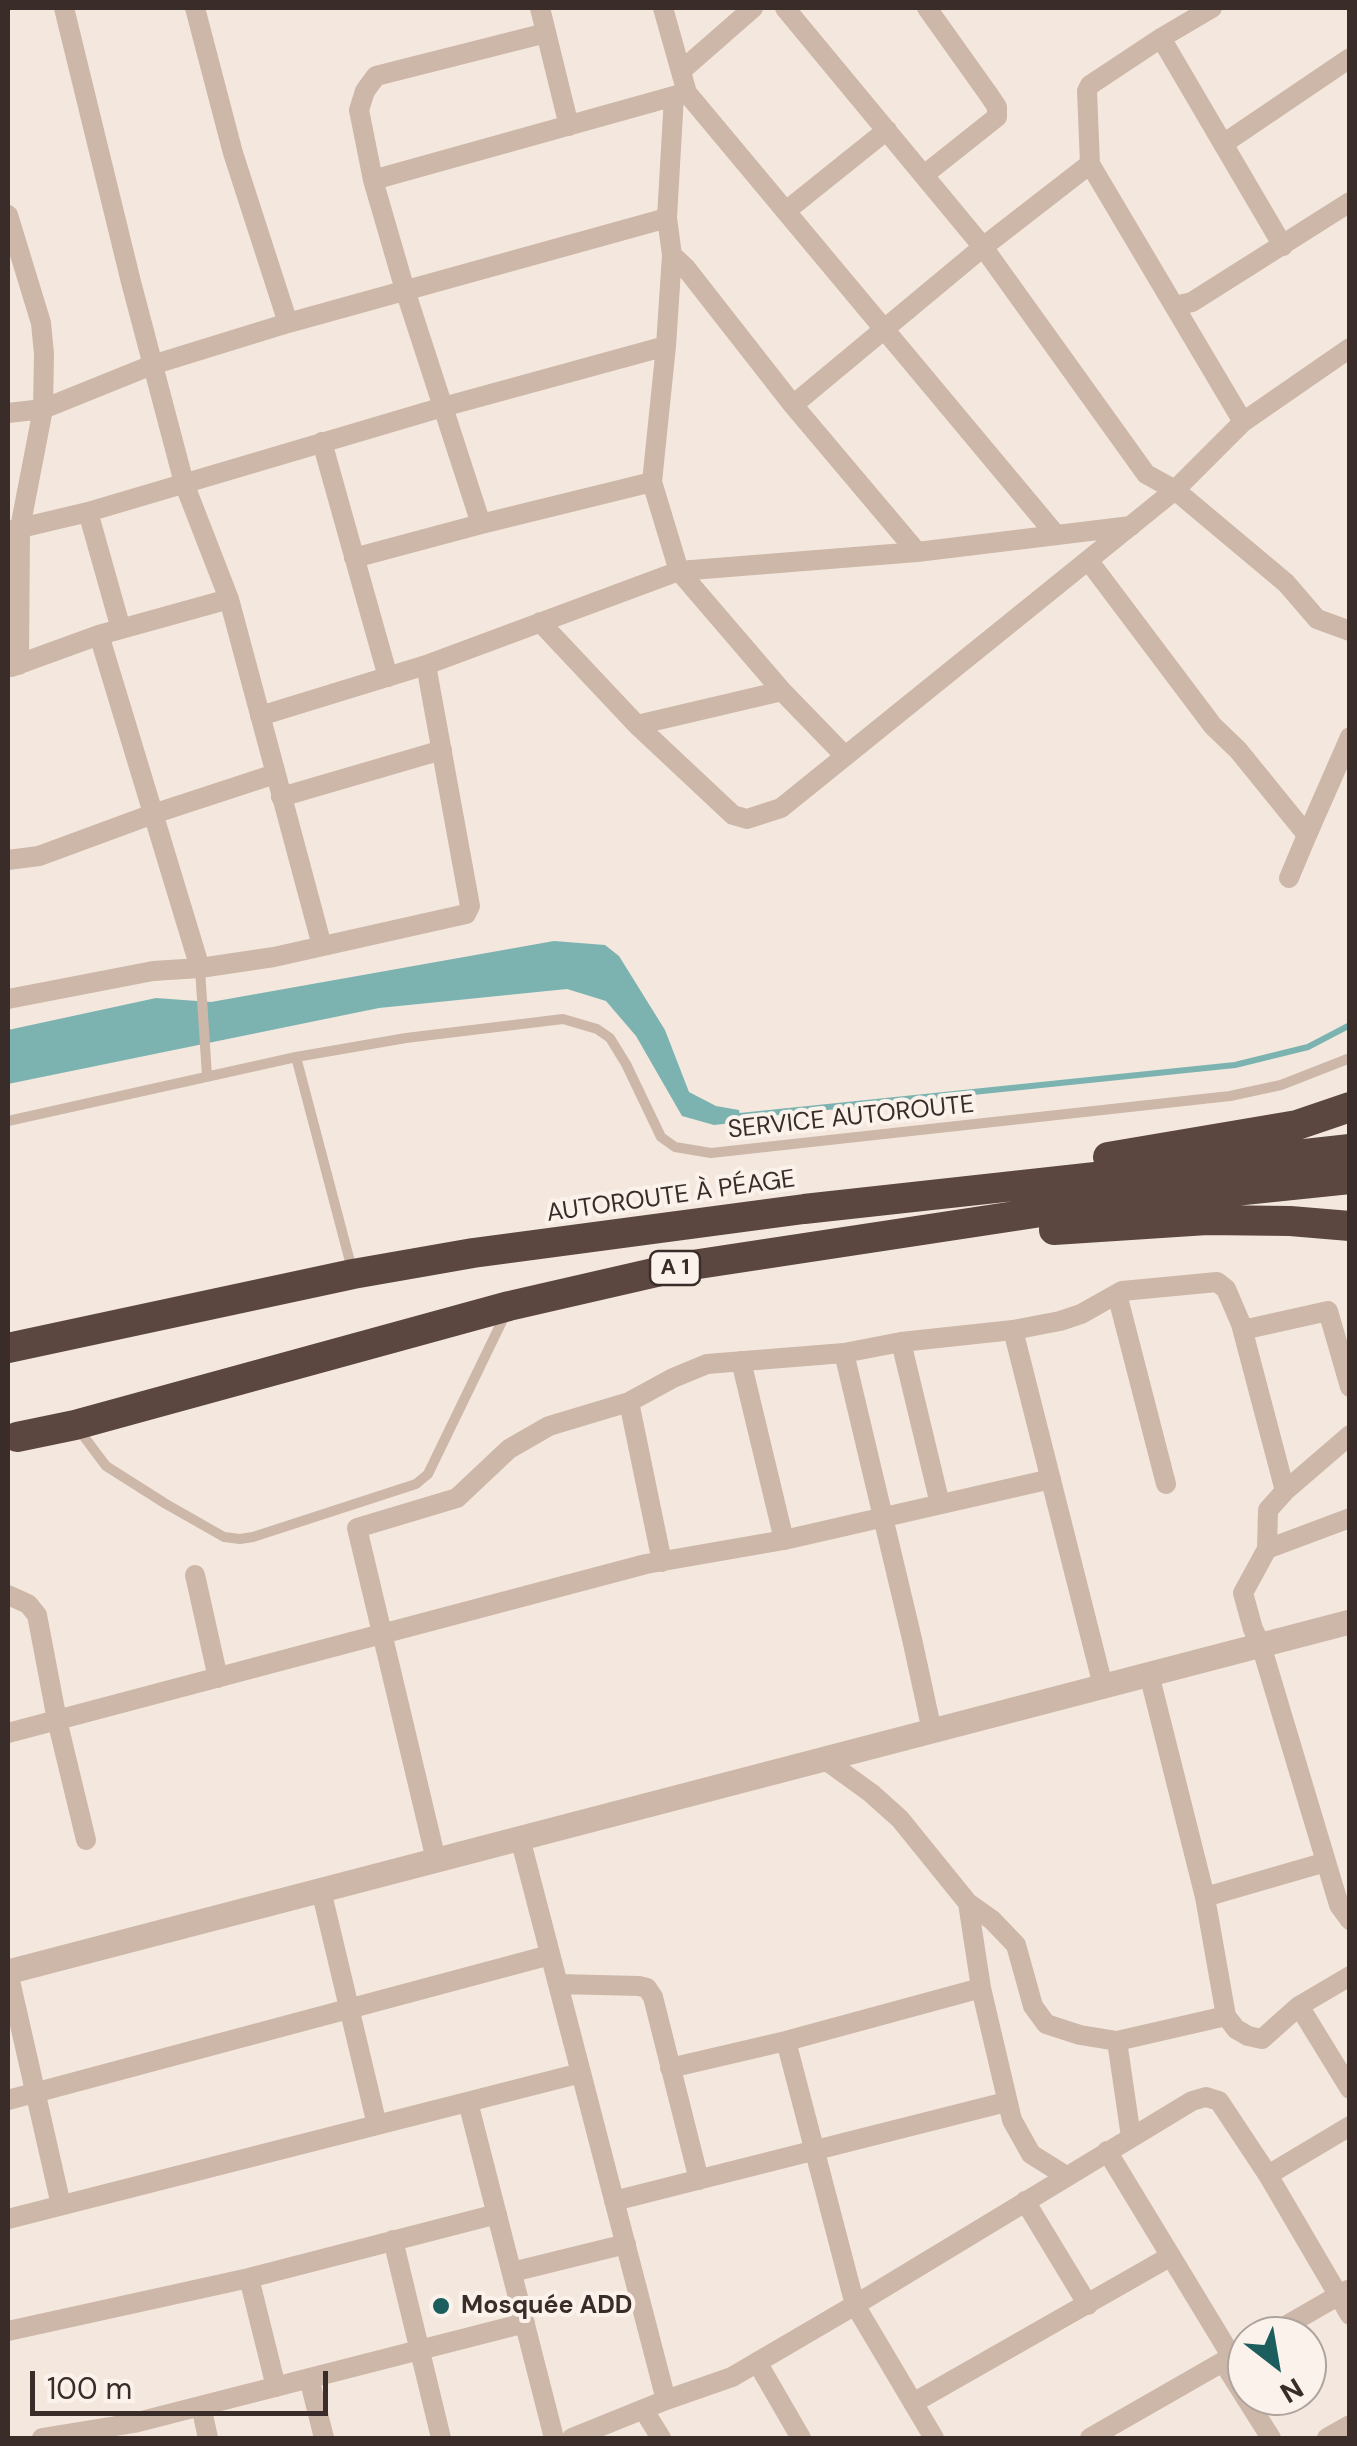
<!DOCTYPE html>
<html>
<head>
<meta charset="utf-8">
<style>
	body { margin:0 }
	#map { position:relative; width:1357px; height:2446px; overflow:hidden; background:#f4e8de; font-family:"DM Sans",sans-serif }
	canvas { display:block }
	.frame { position:absolute; inset:0; border:10px solid #3a2d29; pointer-events:none }
	.north { position:absolute; left:1227px; top:2316px; width:100px; height:100px; box-sizing:border-box; background:#fbf3eb; border:2px solid #aea49d; border-radius:50%; rotate:149deg; font-size:28px; font-weight:700; line-height:40px; text-align:center; color:#3a2d29 }
	.north::after { content:''; display:block; margin:auto; width:35px; height:45px; background:#1c5e5e; clip-path:polygon(50% 0,100% 100%,50% 72%,0 100%) }
	.scale { position:absolute; left:30px; top:2371px; width:298px; height:45px; box-sizing:border-box; border:5px solid #3a2d29; border-top:0; padding-left:12px; font-size:30px; line-height:35px; white-space:nowrap; color:#3a2d29; -webkit-text-stroke:8px #fbf3eb; paint-order:stroke }
</style>
</head>
<body>
<div id="map">
<canvas width="1357" height="2446"></canvas>
<div class="frame"></div>
<div class="north">N</div>
<div class="scale">100 m</div>
</div>
<script>
const c = document.querySelector('canvas').getContext('2d');
c.lineJoin = 'round';
function paint(path, color) { c.fillStyle = color; c.fill(path, 'evenodd'); }
const poly = rows => new Path2D(rows.map(r => 'M' + r).join(''));
function stroke(path, color, width, dash) { c.strokeStyle = color; c.lineWidth = width; c.lineCap = dash ? 'butt' : 'round'; c.setLineDash(dash || []); c.stroke(path); }
function label(font, color, halo, rows, align = 'center') {
  c.font = font + ' "DM Sans",sans-serif'; c.lineWidth = 8; c.setLineDash([]); c.textBaseline = 'middle'; c.strokeStyle = halo; c.fillStyle = color; for (const [text, x, y, turn = 0] of rows) {
    c.save(); c.translate(x, y); c.rotate((+turn || 0) * Math.PI / 180); c.textAlign = isNaN(turn) ? turn : align; if (halo) c.strokeText(text, 0, 0); c.fillText(text, 0, 0); c.restore();
  }
}
paint(poly([
	[554,941,605,945,619,956,665,1030,689,1092,716,1106,739,1110,741,1122,714,1125,682,1116,636,1036,606,1001,567,989,379,1008,8,1084,8,1030,156,998,211,1002]
]), '#7cb3b1');
stroke(poly([
	[740,1116,1235,1065,1308,1047,1350,1025]
]), '#7cb3b1', 6);
stroke(poly([
	[200,969,207,1076],
	[296,1057,353,1273],
	[8,1121,296,1057,406,1038,563,1019,597,1029,610,1038,626,1064,661,1137,675,1147,711,1153,1230,1096,1281,1085,1350,1058],
	[79,1430,106,1466,166,1504,224,1537,240,1539,253,1537,416,1484,428,1474,506,1313]
]), '#cdb7a9', 10);
stroke(poly([
	[64,8,131,282,184,483,229,599,322,946],
	[195,8,233,153,288,323],
	[540,8,569,126],
	[663,8,687,93,1056,535],
	[785,8,983,247,1146,474,1175,490,1286,583,1317,619,1350,631],
	[1161,38,1283,246],
	[681,71,753,8],
	[674,96,667,218,672,255,685,267,793,405,917,552],
	[1223,144,1350,58],
	[924,175,997,117,997,107,989,95,927,8],
	[373,180,685,93],
	[786,211,887,130],
	[8,215,41,323,44,354,43,409,20,528,19,665],
	[672,255,666,346,652,482,679,571,782,691,845,756],
	[1175,306,1192,302,1350,202],
	[793,405,983,247,1090,164,1087,91,1090,85,1161,38,1212,8],
	[8,413,43,409,152,365,288,323,667,218],
	[1243,422,1350,348],
	[322,442,388,677],
	[88,512,121,629],
	[481,524,405,290,373,180,359,110,365,91,376,76,546,33],
	[8,531,88,512,443,407,666,346],
	[354,558,481,524,652,482],
	[1088,560,1213,726,1238,750,1307,835,1350,737],
	[540,622,637,725,733,815,747,819,781,808,1175,490,1243,422,1090,164],
	[99,635,200,968],
	[11,667,99,635,229,599],
	[260,716,426,665,679,571,917,552,1131,526],
	[637,725,782,691],
	[281,797,442,750],
	[8,860,39,856,153,814,275,774],
	[1289,878,1307,835],
	[8,999,153,971,200,968,274,957,466,914,470,906,426,665],
	[1117,1294,1166,1484],
	[1241,1324,1285,1491],
	[1013,1330,1103,1686],
	[901,1342,940,1504],
	[844,1353,912,1639,932,1731],
	[741,1361,784,1540],
	[629,1402,662,1562],
	[1350,1518,1267,1549,1243,1593,1253,1629,1261,1645,1339,1905,1350,1920],
	[1267,1549,1268,1510,1285,1491,1350,1435],
	[195,1575,218,1678],
	[8,1595,28,1604,37,1615,57,1720,86,1840],
	[1149,1674,1205,1897,1226,2016,1236,2029,1248,2036,1262,2039,1299,2006,1350,1976],
	[8,1733,646,1564,784,1540,1051,1479],
	[824,1759,871,1793,900,1819,968,1903,992,1920,1016,1945,1033,2006,1046,2024,1080,2035,1117,2041,1226,2016],
	[520,1838,666,2400],
	[436,1860,357,1528,457,1498,509,1449,549,1426,629,1402,673,1378,707,1364,844,1353,901,1342,1013,1330,1060,1321,1081,1314,1122,1291,1217,1282,1226,1289,1241,1324,1247,1329,1328,1311,1350,1387],
	[321,1890,377,2125],
	[1205,1897,1326,1862],
	[968,1903,981,1988,1012,2120,1031,2154,1066,2176],
	[8,1972,61,2205],
	[558,1984,639,1986,647,1988,653,1997,699,2180],
	[1299,2006,1350,2089],
	[786,2041,855,2305,934,2438],
	[1117,2041,1131,2137],
	[670,2068,786,2041,981,1988],
	[8,2100,550,1955],
	[468,2102,554,2438],
	[1107,2151,1232,2357],
	[1268,2175,1350,2126],
	[614,2201,1006,2102],
	[1025,2201,1088,2305],
	[8,2219,581,2073],
	[393,2240,441,2438],
	[512,2272,626,2244],
	[249,2278,276,2387],
	[8,2331,249,2278,497,2214],
	[1268,2336,1348,2290],
	[757,2362,801,2438],
	[1223,2362,1271,2438],
	[309,2378,324,2438],
	[913,2403,1171,2256],
	[201,2406,208,2438],
	[643,2409,661,2438],
	[42,2438,134,2423,525,2323],
	[572,2438,666,2400,732,2377,855,2305,1192,2101,1206,2097,1219,2101,1268,2175,1350,2315],
	[1090,2438,1247,2348],
	[1327,2438,1350,2425]
]), '#cdb7a9', 20);
stroke(poly([
	[8,1972,1350,1622]
]), '#cdb7a9', 25);
stroke(poly([
	[1108,1157,1297,1125,1350,1107],
	[1054,1230,1207,1220,1290,1221,1350,1226],
	[8,1348,353,1274,473,1253,804,1209,1350,1149],
	[17,1437,75,1425,509,1306,679,1267,1061,1209,1350,1179]
]), '#5b4740', 30);
for (const [x, y, r, color] of [
	[441,2306,10,"#1c5e5e"]
]) { const dot = new Path2D(); dot.arc(x, y, r, 0, 2 * Math.PI); c.fillStyle = color; c.fill(dot); stroke(dot, '#fbf3eb', 4); }
for (const [x, y, w] of [
	[675,1268,50]
]) { const box = new Path2D(); box.roundRect(x - w / 2, y - 17, w, 34, 8); c.fillStyle = '#fbf3eb'; c.fill(box); stroke(box, '#3a2d29', 2.5); }
label('bold 22px', '#3a2d29', null, [
	["A 1",675,1268]
]);
label('25px', '#3a2d29', '#fbf3eb', [
	["SERVICE AUTOROUTE",851,1118,-6],
	["AUTOROUTE À PÉAGE",671,1197,-8]
]);
label('bold 25px', '#3a2d29', '#fbf3eb', [
	["Mosquée ADD",461,2306]
], 'left');
</script>
</body>
</html>
